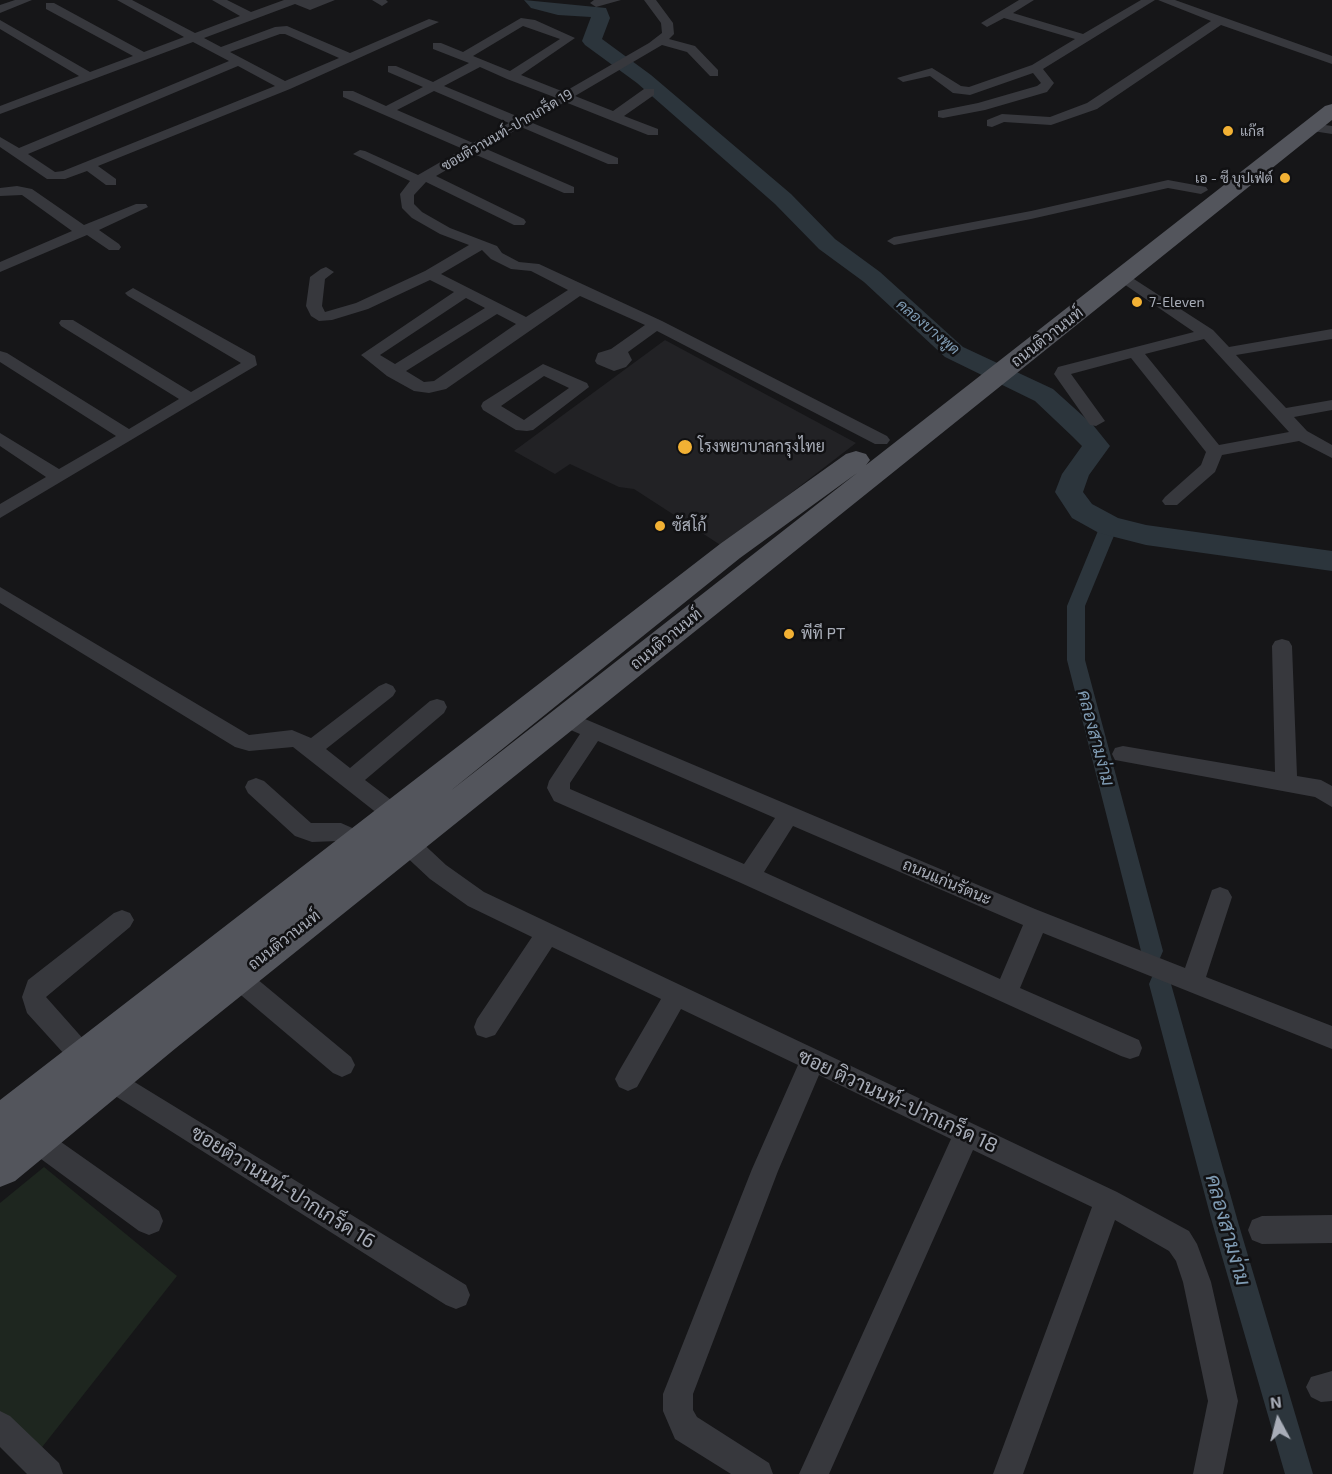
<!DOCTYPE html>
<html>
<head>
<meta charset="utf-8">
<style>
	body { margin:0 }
	#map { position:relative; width:1332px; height:1474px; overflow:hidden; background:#161618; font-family:"Exo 2",sans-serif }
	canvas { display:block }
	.north { position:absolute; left:1248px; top:1390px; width:60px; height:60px; -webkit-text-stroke:4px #111113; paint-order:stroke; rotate:353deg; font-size:16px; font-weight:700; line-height:24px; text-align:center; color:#a8adb8 }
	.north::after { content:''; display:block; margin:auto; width:21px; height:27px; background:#a8adb8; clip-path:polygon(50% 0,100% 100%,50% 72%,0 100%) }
</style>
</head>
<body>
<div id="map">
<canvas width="1332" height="1474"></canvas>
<div class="north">N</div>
</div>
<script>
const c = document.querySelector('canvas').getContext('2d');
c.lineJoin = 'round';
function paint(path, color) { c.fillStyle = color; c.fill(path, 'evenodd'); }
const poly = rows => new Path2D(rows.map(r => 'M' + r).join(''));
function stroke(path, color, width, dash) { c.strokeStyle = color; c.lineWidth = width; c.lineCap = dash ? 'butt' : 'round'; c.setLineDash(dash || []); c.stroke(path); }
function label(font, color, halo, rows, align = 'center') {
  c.font = font + ' "Exo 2",Sarabun,sans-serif'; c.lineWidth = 5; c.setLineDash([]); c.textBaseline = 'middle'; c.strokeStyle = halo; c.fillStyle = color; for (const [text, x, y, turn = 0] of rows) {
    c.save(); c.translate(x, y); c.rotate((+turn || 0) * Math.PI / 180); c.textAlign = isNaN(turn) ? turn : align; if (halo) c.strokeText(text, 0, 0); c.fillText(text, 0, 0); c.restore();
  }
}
paint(poly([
	[665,340,856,443,722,546,634,489,619,487,570,464,555,474,514,451]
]), '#222225');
paint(poly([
	[44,1167,177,1276,39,1451,0,1414,0,1203]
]), '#1e261f');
paint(poly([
	[1109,520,1118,526,1085,606,1085,660,1163,951,1160,958,1152,961,1144,958,1141,951,1067,660,1067,606,1100,526,1109,520],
	[1160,974,1168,977,1171,984,1238,1222,1313,1474,1285,1474,1212,1222,1149,984,1152,977,1160,974]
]), '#2c353c');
paint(poly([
	[524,0,606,8,610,18,602,39,651,75,791,194,835,239,880,272,963,347,1053,389,1093,425,1110,446,1089,475,1083,492,1092,504,1118,518,1146,525,1332,551,1332,571,1146,545,1099,533,1072,518,1055,492,1062,474,1082,446,1073,437,1035,401,945,357,864,282,819,249,775,204,637,83,585,45,582,41,591,17,558,15,531,8,524,0]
]), '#2c353c');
paint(poly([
	[15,0,32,0,0,13,0,5,15,0],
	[117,0,132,0,195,33,240,16,212,0,227,0,251,12,284,0,335,0,310,10,295,4,204,38,221,47,275,27,287,26,350,53,429,19,439,22,290,89,98,166,116,179,116,185,106,185,87,171,65,179,47,179,0,147,0,137,19,148,229,61,193,42,0,114,0,106,79,76,0,29,0,20,90,72,133,56,46,9,46,3,54,3,144,52,184,37,117,0],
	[280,34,285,34,339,58,285,81,230,52,280,34],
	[238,66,275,86,63,171,55,172,28,154,238,66],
	[372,0,386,0,388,2,382,6,372,0],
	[594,0,621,0,596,7,590,3,594,0],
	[644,0,656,0,673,23,674,34,669,39,695,46,718,70,718,76,710,76,687,52,662,45,575,96,613,111,644,89,654,89,654,95,624,116,658,129,658,135,648,135,565,102,530,122,618,158,618,164,608,164,521,127,484,148,574,187,574,193,564,193,474,154,436,176,524,219,526,222,524,225,514,225,426,182,414,195,414,204,422,212,450,228,497,246,502,253,519,262,539,264,662,321,887,436,890,440,887,444,875,444,657,331,628,352,632,360,626,367,614,371,597,364,595,361,598,353,611,349,645,325,580,296,446,389,429,393,414,391,387,376,361,355,454,292,430,280,368,309,332,320,319,321,311,316,306,306,310,277,321,269,326,267,334,272,325,279,322,306,325,312,356,303,425,271,469,245,440,234,412,218,402,208,400,194,410,181,353,154,360,150,365,151,418,175,463,149,343,97,343,91,353,91,386,106,423,87,388,72,388,66,396,66,433,82,469,63,433,49,433,43,441,43,463,52,521,18,535,20,575,38,521,75,564,92,649,43,662,33,661,23,644,0],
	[523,26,560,39,510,71,473,56,523,26],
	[480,67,507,79,554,97,519,117,444,86,480,67],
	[434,91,509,123,473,143,397,110,434,91],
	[482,250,491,259,511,269,531,271,568,290,526,317,441,274,482,250],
	[466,298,485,308,395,364,380,355,466,298],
	[497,314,516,324,434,381,424,382,406,371,497,314],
	[1019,0,1034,0,1013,13,1083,34,1141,0,1155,0,1043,69,1054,83,1047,92,985,110,943,118,938,117,938,111,978,103,1037,86,1041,83,1033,73,970,95,953,93,930,76,903,82,897,78,932,68,961,86,969,87,1032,65,1075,39,1004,18,987,27,981,23,1019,0],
	[1158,0,1175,0,1332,56,1332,64,1221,25,1097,109,1051,125,1004,122,992,127,987,126,987,120,1002,114,1050,117,1087,103,1211,21,1158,0],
	[1311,123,1332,126,1332,134,1306,130,1306,124,1311,123],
	[1168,180,1206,187,1208,190,1201,194,1168,188,1031,219,894,245,887,241,894,237,1031,211,1168,180],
	[17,186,32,189,84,225,136,204,146,204,148,207,99,230,119,244,121,247,119,250,109,250,87,235,0,272,0,262,72,231,22,195,0,196,0,188,17,186],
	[1123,272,1213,330,1229,347,1332,329,1332,339,1236,355,1286,408,1332,400,1332,410,1294,417,1307,431,1332,445,1332,458,1299,441,1222,455,1215,472,1177,505,1165,505,1162,501,1165,497,1201,465,1206,452,1131,358,1071,374,1105,421,1096,426,1090,425,1054,374,1058,367,1194,332,1118,280,1115,277,1123,272],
	[1204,339,1289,432,1219,445,1145,354,1204,339],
	[133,288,255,356,257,365,0,518,0,504,46,477,0,446,0,433,59,469,116,436,0,362,0,351,7,353,129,429,179,399,61,326,59,323,61,320,73,320,191,392,241,363,128,296,125,293,133,288],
	[543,364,587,383,589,387,533,430,527,431,516,430,483,410,481,406,483,402,543,364],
	[544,376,569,388,524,420,501,406,544,376],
	[0,587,249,735,292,730,311,738,379,686,386,683,393,686,396,691,393,696,326,749,350,768,430,701,437,699,444,701,447,707,444,713,365,780,403,809,406,815,403,821,395,824,387,821,293,747,249,751,235,747,0,603,0,587],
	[1282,639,1289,641,1292,646,1297,776,1321,780,1332,786,1332,807,1315,797,1115,760,1112,754,1115,748,1123,746,1275,772,1272,646,1275,641,1282,639],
	[566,711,1035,909,1185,968,1212,890,1220,887,1228,890,1232,897,1206,977,1332,1026,1332,1049,1043,933,1020,988,1139,1040,1142,1048,1139,1056,1130,1059,1121,1056,741,883,554,801,547,788,549,781,580,734,559,725,556,719,559,713,566,711],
	[598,741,775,818,744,864,570,789,570,783,598,741],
	[793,826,1023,925,1000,979,764,872,793,826],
	[256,778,264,781,311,823,341,823,368,835,371,842,368,849,360,851,338,841,312,842,295,836,248,793,245,787,248,781,256,778],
	[408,835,416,837,446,865,484,892,1117,1192,1189,1231,1197,1244,1211,1282,1238,1401,1223,1474,1193,1474,1208,1401,1183,1282,1176,1261,1169,1251,1115,1220,1023,1474,993,1474,1092,1207,973,1150,829,1474,799,1474,951,1139,819,1075,778,1171,693,1394,693,1410,697,1417,769,1463,773,1474,731,1474,675,1439,663,1411,663,1394,752,1169,798,1065,681,1009,637,1087,628,1091,619,1087,615,1079,619,1071,661,999,552,947,495,1035,486,1038,477,1035,474,1027,477,1019,532,937,468,906,430,879,400,851,397,844,400,837,408,835],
	[122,910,130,913,134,920,130,927,46,997,93,1050,97,1058,93,1066,84,1070,75,1066,27,1013,22,997,28,980,114,913,122,910],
	[237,966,245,969,351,1057,355,1065,351,1073,342,1077,333,1073,229,985,225,977,229,969,237,966],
	[110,1067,466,1285,470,1295,466,1305,456,1309,446,1305,101,1087,97,1079,101,1071,110,1067],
	[35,1126,44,1130,159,1211,163,1221,159,1231,149,1235,139,1231,26,1148,22,1139,26,1130,35,1126],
	[1332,1215,1332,1243,1262,1244,1252,1240,1248,1230,1252,1220,1262,1216,1332,1215],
	[1332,1371,1332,1401,1321,1402,1311,1397,1306,1387,1311,1377,1332,1371],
	[0,1411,10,1416,59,1463,63,1474,27,1474,0,1447,0,1411]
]), '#37383d');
paint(poly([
	[1332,104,1332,120,176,1048,15,1181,0,1187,0,1100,720,544,846,454,856,451,866,454,870,460,866,465,1325,106,1332,104],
	[857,473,554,710,449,792,740,558,857,473]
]), '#53555c');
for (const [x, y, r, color] of [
	[1228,131,6,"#f2b134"],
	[1285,178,6,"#f2b134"],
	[1137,302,6,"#f2b134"],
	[685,447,8,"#f2b134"],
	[660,526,6,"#f2b134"],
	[789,634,6,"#f2b134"]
]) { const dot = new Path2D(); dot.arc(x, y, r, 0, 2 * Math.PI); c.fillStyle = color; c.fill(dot); stroke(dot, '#111113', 2); }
label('14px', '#a8adb8', '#111113', [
	["ซอยติวานนท์-ปากเกร็ด 19",507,130,-30]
]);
label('14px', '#a8adb8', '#111113', [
	["แก๊ส",1240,131],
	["เอ - ซี บุปเฟ่ต์",1273,178,"right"],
	["7-Eleven",1149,302]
], 'left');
label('italic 15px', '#7f9bb3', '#111113', [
	["คลองบางพูด",928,327,40]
]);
label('16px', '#a8adb8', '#111113', [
	["ถนนติวานนท์",1047,337,-38],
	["ถนนติวานนท์",666,639,-39],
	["ถนนแก่นรัตนะ",947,882,23],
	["ถนนติวานนท์",284,940,-38]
]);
label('16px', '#a8adb8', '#111113', [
	["โรงพยาบาลกรุงไทย",698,447],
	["ซัสโก้",672,526],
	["พีที PT",801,634]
], 'left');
label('italic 18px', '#7f9bb3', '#111113', [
	["คลองสามง่าม",1096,738,75]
]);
label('20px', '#a8adb8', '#111113', [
	["ซอย ติวานนท์-ปากเกร็ด 18",898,1101,25],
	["ซอยติวานนท์-ปากเกร็ด 16",283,1187,32]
]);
label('italic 21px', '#7f9bb3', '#111113', [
	["คลองสามง่าม",1228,1230,74]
]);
</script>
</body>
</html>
